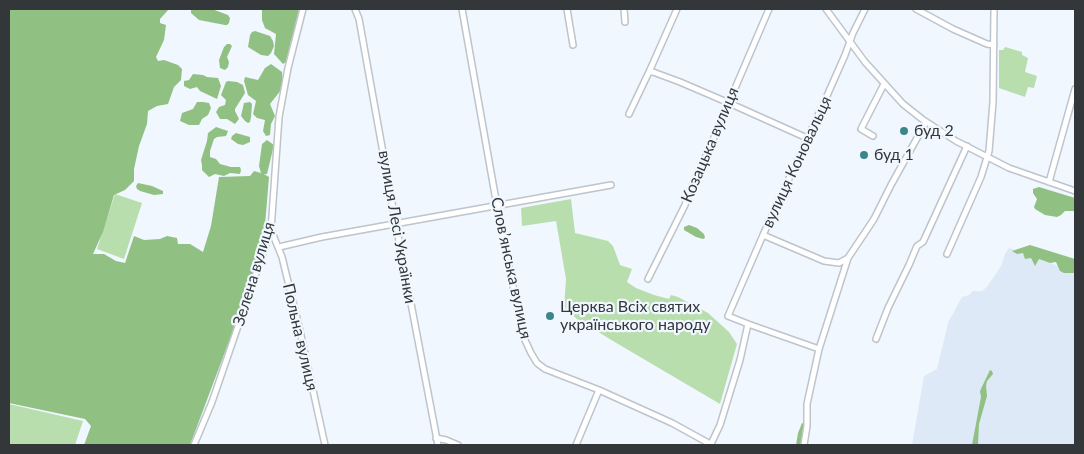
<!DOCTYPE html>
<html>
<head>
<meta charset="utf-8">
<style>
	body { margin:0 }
	#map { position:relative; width:1084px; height:454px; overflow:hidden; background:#f0f7ff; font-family:Lato,sans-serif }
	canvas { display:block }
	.frame { position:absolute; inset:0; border:10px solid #34373a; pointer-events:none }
</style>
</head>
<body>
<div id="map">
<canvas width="1084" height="454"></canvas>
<div class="frame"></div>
</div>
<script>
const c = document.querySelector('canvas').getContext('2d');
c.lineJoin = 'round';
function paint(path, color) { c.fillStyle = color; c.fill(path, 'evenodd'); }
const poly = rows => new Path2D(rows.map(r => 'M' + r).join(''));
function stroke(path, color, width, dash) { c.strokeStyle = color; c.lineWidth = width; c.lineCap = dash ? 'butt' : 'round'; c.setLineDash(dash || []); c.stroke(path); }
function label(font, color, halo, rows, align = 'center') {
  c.font = font + ' Lato,sans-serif'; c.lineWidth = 4.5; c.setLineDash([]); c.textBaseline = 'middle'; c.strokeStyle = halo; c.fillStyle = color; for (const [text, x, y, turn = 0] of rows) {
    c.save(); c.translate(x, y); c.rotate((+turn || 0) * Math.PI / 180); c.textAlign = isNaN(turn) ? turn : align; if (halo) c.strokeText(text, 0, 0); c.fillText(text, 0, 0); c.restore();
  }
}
paint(poly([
	[1009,248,1075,272,1075,445,912,445,924,376,937,369,948,323,962,297,969,295,973,291,982,291,987,287,1001,266,1005,254]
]), '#dde9f6');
paint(poly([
	[1005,47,1022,52,1022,55,1028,58,1025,72,1037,76,1034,88,1028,87,1025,97,999,88,999,50,1003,50],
	[115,194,142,203,124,259,97,249],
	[571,199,575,233,608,241,613,246,620,265,632,269,627,282,636,288,654,295,669,299,671,295,678,297,708,313,729,332,737,344,720,404,613,341,577,319,564,308,566,279,556,221,522,226,521,208],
	[9,404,83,421,75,445,9,445]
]), '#b9deae');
paint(poly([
	[9,9,169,9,160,19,160,23,166,25,164,40,156,57,158,61,164,60,178,65,182,69,181,80,174,87,168,104,157,106,148,111,147,124,139,146,134,169,134,181,125,190,114,195,103,232,93,254,104,254,116,261,125,263,134,236,144,240,160,239,167,236,177,238,178,244,190,244,203,252,211,226,219,177,250,176,254,171,261,173,259,166,262,144,267,140,274,145,267,174,264,174,269,177,264,237,240,312,190,445,84,445,91,426,85,419,9,403],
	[191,9,212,9,228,15,230,18,229,23,227,25,225,25,199,20,191,13],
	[262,9,299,9,286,62,283,64,274,54,276,34,265,28,262,20],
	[255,31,270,36,273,41,274,46,271,53,268,56,261,55,248,47,250,35,252,32],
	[227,44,230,44,232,46,227,57,229,62,228,67,225,70,220,68,219,60,224,47],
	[271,64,282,72,283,84,281,90,270,104,275,116,271,124,270,135,266,136,263,131,265,120,257,118,253,114,256,101,248,95,244,81,245,77,258,80,265,68],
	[193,74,203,75,207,77,218,78,221,86,217,99,200,91,197,87,190,89,184,86,184,81,189,80],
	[228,81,237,82,243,85,245,93,235,109,235,111,239,119,235,124,227,119,220,119,216,112,219,107,225,105,226,100,221,95,226,82],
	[197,102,203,102,209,103,211,108,208,115,202,119,199,125,189,125,180,121,182,113,193,109],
	[250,102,252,104,251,117,250,122,248,123,245,121,241,116,244,103],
	[216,127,228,131,226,136,217,137,214,139,210,151,210,157,216,159,220,164,231,167,240,167,241,170,240,174,230,173,224,176,215,174,209,177,202,170,202,165,201,160,207,141,208,133],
	[236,133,250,137,250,142,243,145,238,144,231,139,232,136],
	[138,183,152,186,163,191,163,194,154,195,140,191,137,189,136,186],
	[1039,187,1075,198,1075,211,1065,211,1061,215,1057,217,1045,215,1035,209,1034,207,1037,199,1033,193,1033,189],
	[689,225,697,228,704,234,705,238,703,239,696,237,684,230,684,227],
	[1030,245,1075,259,1075,273,1064,273,1060,271,1056,262,1050,263,1039,259,1035,266,1031,258,1025,259,1023,253,1017,254,1012,251],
	[990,370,992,371,993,374,987,381,986,386,987,396,979,424,978,445,972,445,981,397,980,391],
	[802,423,806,424,803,445,796,445,798,433]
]), '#91c083');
const minor = poly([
	[355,9,359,19,396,225,438,445],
	[462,9,497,206,510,272,524,338,531,353,537,363,545,369,599,390,672,423,712,445],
	[567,9,573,45],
	[624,9,625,22],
	[826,9,865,62,903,104,922,119,956,141,1009,168,1075,191],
	[916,9,953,29,987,44,994,45],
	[649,72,677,9],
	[629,114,649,72,653,72,680,82,729,103,807,138],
	[873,136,861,129,884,84],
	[1049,182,1075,89],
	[271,230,282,257,300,331,325,445],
	[763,235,824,261,839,263,848,258,874,219,891,185,926,122],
	[279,247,322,237,611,185],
	[947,254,981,177,989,151,993,102,994,9],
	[648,279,685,205,691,188,709,149,769,9],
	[748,324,819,349,807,404,807,426,804,445],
	[876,339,888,308,909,265,917,246,923,242,967,146],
	[819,349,848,258],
	[436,438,446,440,458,445],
	[711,444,720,425,740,360,748,324,728,316,763,235,826,98,845,55,853,33,865,9],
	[194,445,212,402,271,230,279,117,288,68,303,9],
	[576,445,599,390]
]);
stroke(minor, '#bec4cb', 8);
stroke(minor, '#fff', 5);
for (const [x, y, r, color] of [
	[904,131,5,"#3d8688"],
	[864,155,5,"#3d8688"],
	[550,316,5,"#3d8688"]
]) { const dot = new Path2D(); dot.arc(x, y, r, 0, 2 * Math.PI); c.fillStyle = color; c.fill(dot); stroke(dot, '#f0f7ff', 2); }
label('16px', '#34373a', '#f0f7ff', [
	["буд 2",914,131],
	["буд 1",874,155],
	["Церква Всіх святих",560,307],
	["українського народу",560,325]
], 'left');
label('16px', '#34373a', '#f0f7ff', [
	["Козацька вулиця",710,145,-67],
	["вулиця Коновальця",797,162,-65],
	["вулиця Лесі Українки",397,227,80],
	["Словʼянська вулиця",511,268,78],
	["Зелена вулиця",254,274,-73],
	["Польна вулиця",300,337,77]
]);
</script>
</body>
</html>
